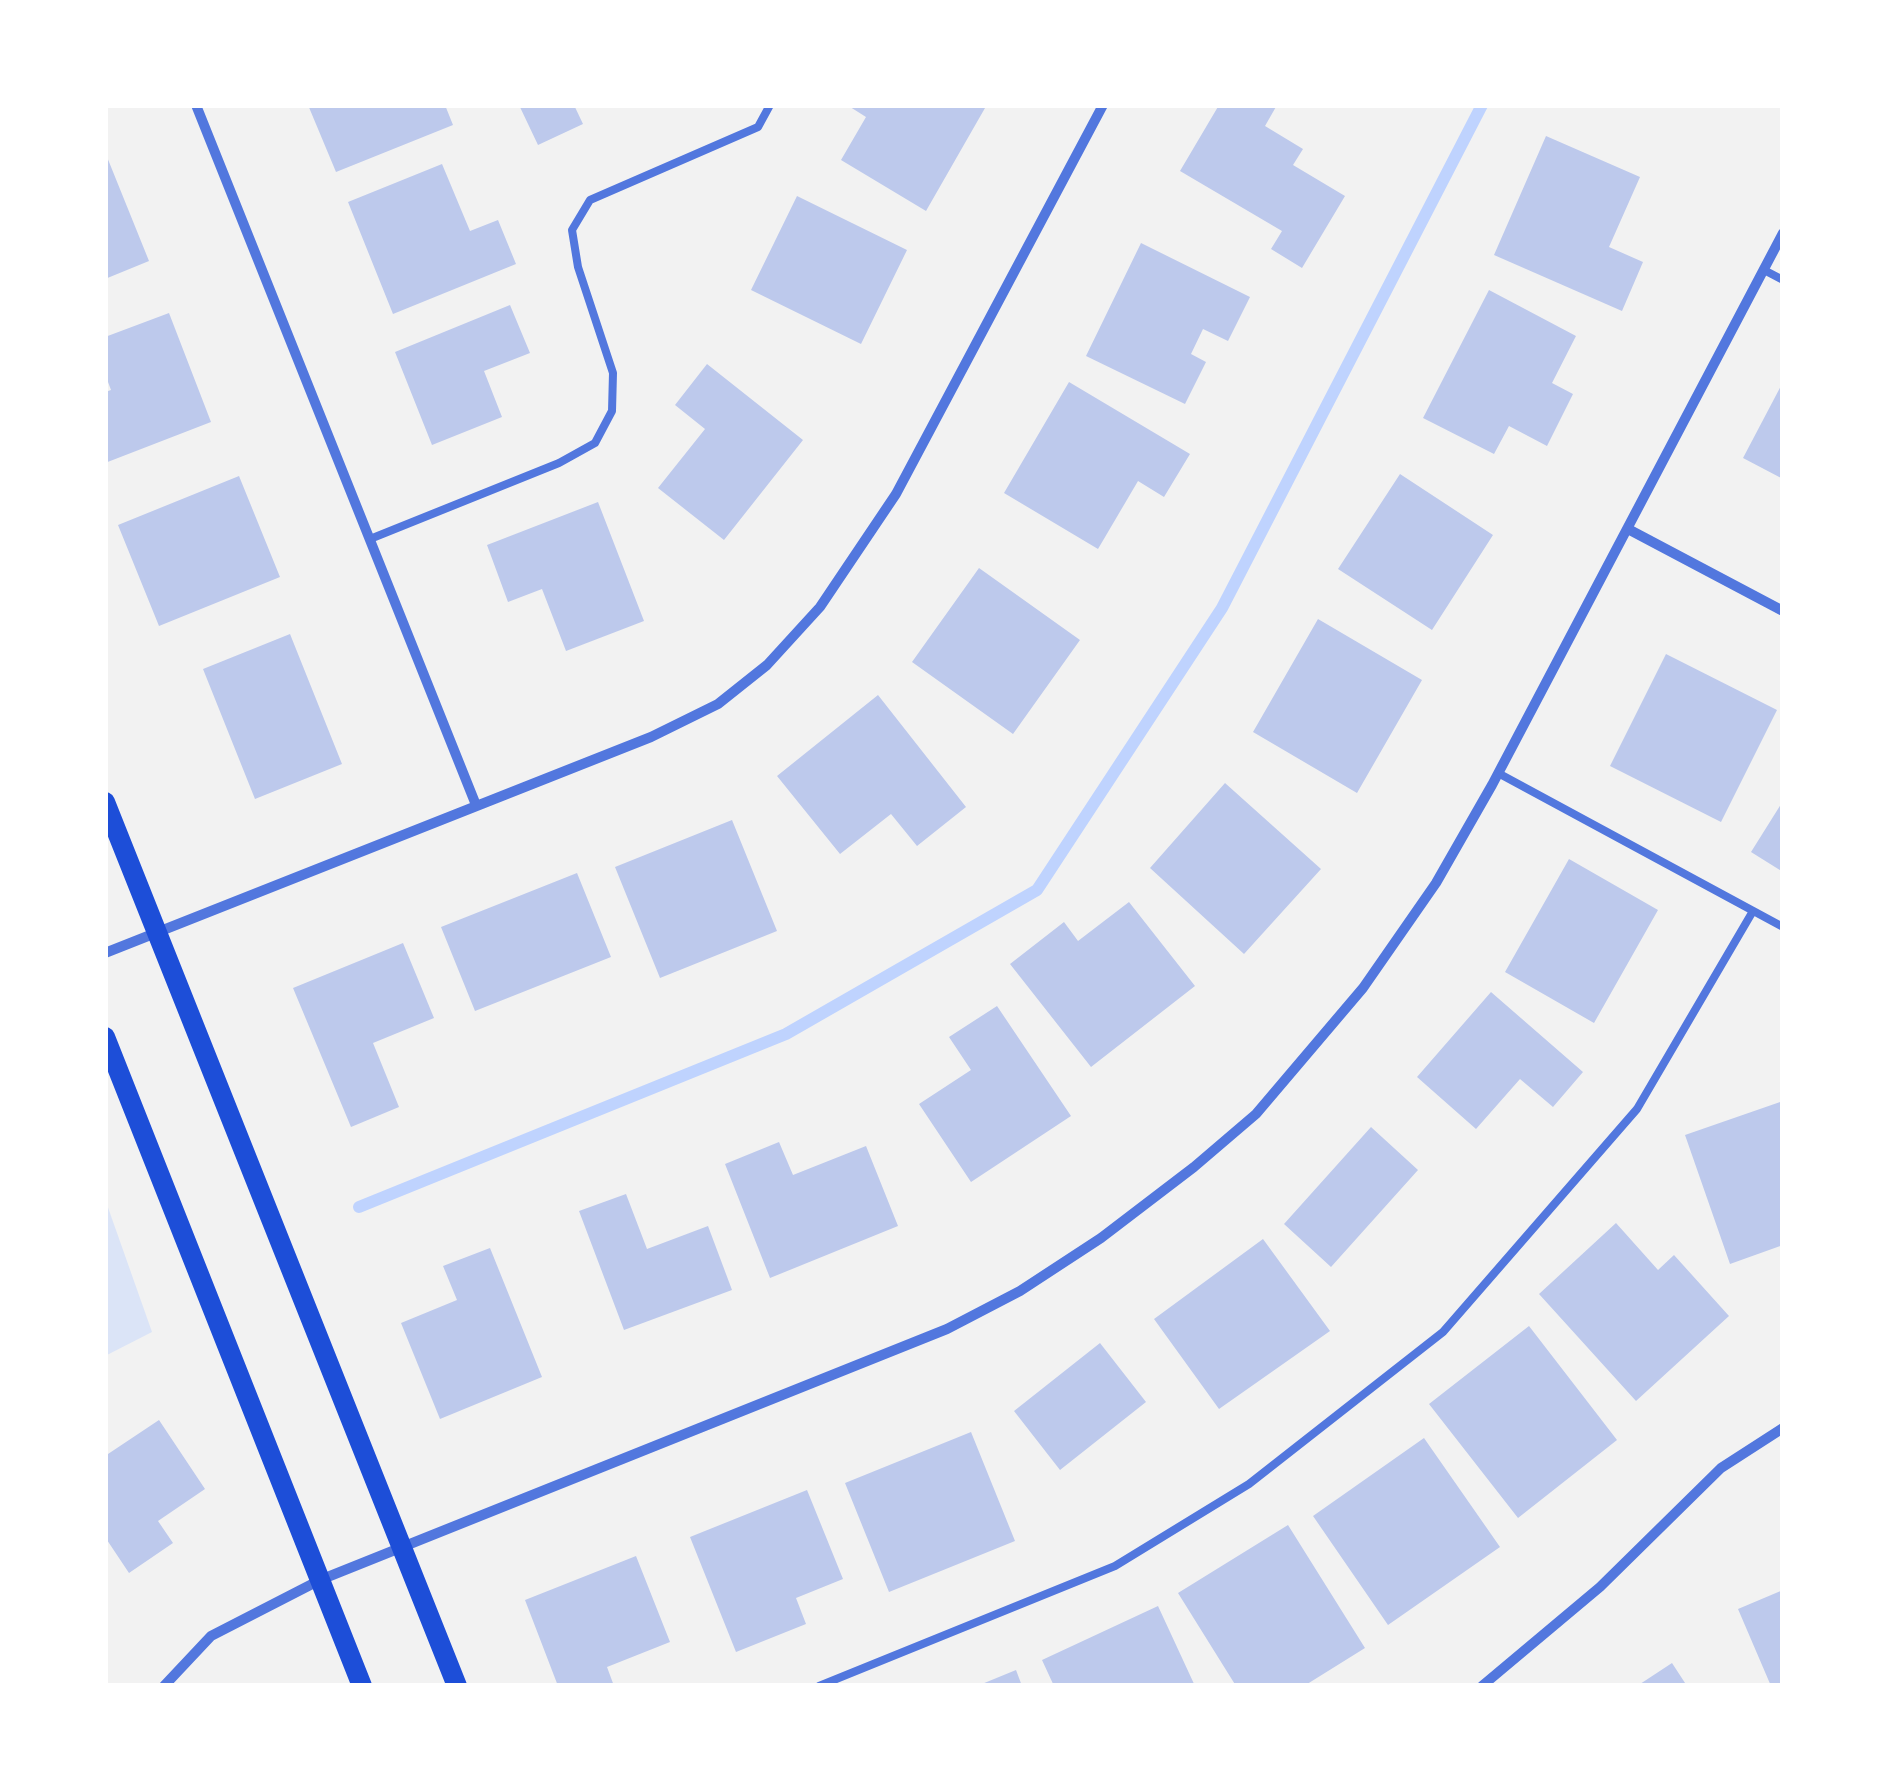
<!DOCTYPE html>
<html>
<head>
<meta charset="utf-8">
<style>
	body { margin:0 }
	#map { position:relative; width:1888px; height:1791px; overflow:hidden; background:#f2f2f2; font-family:"Work Sans",sans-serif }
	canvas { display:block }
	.frame { position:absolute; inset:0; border:108px solid #fff; pointer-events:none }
</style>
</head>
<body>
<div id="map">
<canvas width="1888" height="1791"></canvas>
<div class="frame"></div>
</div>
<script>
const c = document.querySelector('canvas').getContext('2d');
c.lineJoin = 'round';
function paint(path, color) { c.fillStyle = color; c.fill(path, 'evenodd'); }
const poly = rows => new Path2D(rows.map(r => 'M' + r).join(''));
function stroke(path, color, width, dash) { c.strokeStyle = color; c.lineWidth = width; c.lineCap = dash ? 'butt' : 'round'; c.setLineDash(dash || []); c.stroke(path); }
paint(poly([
	[105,1199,152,1332,105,1356]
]), '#dbe4f7');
stroke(poly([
	[359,1207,786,1034,1037,890,1222,608,1482,105]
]), '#bfd3fe', 12);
paint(poly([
	[308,105,445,105,453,125,336,172],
	[519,105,574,105,583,124,538,145],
	[847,105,980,105,985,108,926,211,841,160,866,117],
	[1219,105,1277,105,1265,126,1303,149,1293,165,1345,196,1302,268,1271,249,1282,231,1180,171],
	[1546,136,1640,177,1609,247,1643,262,1622,311,1494,255],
	[105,152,149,261,105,279],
	[442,164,470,231,498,220,516,264,393,314,348,202],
	[797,196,907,250,861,344,751,290],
	[1141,243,1250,297,1228,341,1203,329,1191,354,1206,362,1185,404,1086,356],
	[1489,290,1576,336,1552,383,1573,394,1547,446,1509,426,1494,454,1423,418],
	[510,305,530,353,484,371,502,417,432,445,395,352],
	[169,313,211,422,105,463,105,392,111,390,105,374,105,337],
	[707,364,803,440,724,540,658,488,705,429,675,405],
	[1069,382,1190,454,1164,497,1138,481,1098,549,1004,493],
	[1783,382,1783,479,1743,458],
	[1400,474,1493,535,1432,630,1338,569],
	[239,476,280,577,159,626,118,525],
	[598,502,644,621,566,651,542,589,508,602,487,545],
	[979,568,1080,640,1013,734,912,662],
	[1318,619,1422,680,1357,793,1253,732],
	[290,634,342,764,255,799,203,669],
	[1666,654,1777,710,1721,822,1610,766],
	[878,695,966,807,917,846,891,814,840,854,777,776],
	[1225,783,1321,869,1244,954,1150,868],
	[1783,801,1783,872,1751,852],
	[732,820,777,931,660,978,615,867],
	[1569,859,1658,910,1594,1023,1505,972],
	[577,873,611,957,475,1011,441,927],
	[1129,902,1195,986,1091,1067,1010,964,1064,922,1078,941],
	[403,943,434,1018,373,1043,399,1107,351,1127,293,988],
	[1491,992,1583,1072,1553,1107,1520,1079,1476,1129,1417,1077],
	[997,1006,1071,1116,971,1182,919,1104,971,1070,949,1037],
	[1783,1101,1783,1245,1730,1264,1685,1135],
	[1371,1127,1418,1170,1331,1267,1284,1224],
	[779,1142,793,1175,866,1146,898,1226,770,1278,725,1164],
	[626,1194,647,1249,708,1226,732,1290,624,1330,579,1211],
	[1616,1223,1658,1270,1674,1255,1729,1316,1636,1401,1539,1294],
	[1263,1239,1330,1331,1219,1409,1154,1319],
	[490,1248,542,1377,440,1419,401,1323,457,1300,443,1266],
	[1529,1326,1617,1440,1518,1518,1429,1404],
	[1100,1343,1146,1402,1060,1470,1014,1411],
	[159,1420,205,1489,158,1521,173,1543,129,1573,105,1537,105,1456],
	[971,1432,1015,1541,889,1592,845,1483],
	[1424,1438,1500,1547,1388,1625,1313,1516],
	[807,1490,843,1579,796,1598,806,1624,736,1652,690,1537],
	[1288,1525,1365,1648,1304,1686,1236,1686,1178,1593],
	[636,1556,670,1642,607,1667,614,1686,558,1686,525,1600],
	[1783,1590,1783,1686,1771,1686,1738,1609],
	[1158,1606,1195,1686,1054,1686,1042,1660],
	[1672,1663,1687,1686,1637,1686],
	[1016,1670,1022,1686,977,1686]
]), '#bdc9ec');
stroke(poly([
	[1764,270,1783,280],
	[370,539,559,463,595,443,612,411,613,373,578,267,572,230,590,200,758,127,770,105],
	[1498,773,1783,927],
	[819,1686,1115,1566,1249,1484,1443,1332,1637,1109,1753,911]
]), '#5277de', 8);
stroke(poly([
	[196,105,476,805],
	[1628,529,1783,611],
	[105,953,651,737,718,704,767,665,820,607,896,494,1103,105],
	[164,1686,211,1636,320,1580,947,1329,1020,1291,1101,1238,1194,1167,1256,1114,1363,988,1436,883,1492,785,1783,233],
	[1482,1686,1600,1587,1721,1468,1783,1428]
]), '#5277de', 10);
stroke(poly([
	[105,802,457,1686],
	[105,1037,362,1686]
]), '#1d4ed8', 20);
</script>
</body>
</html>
